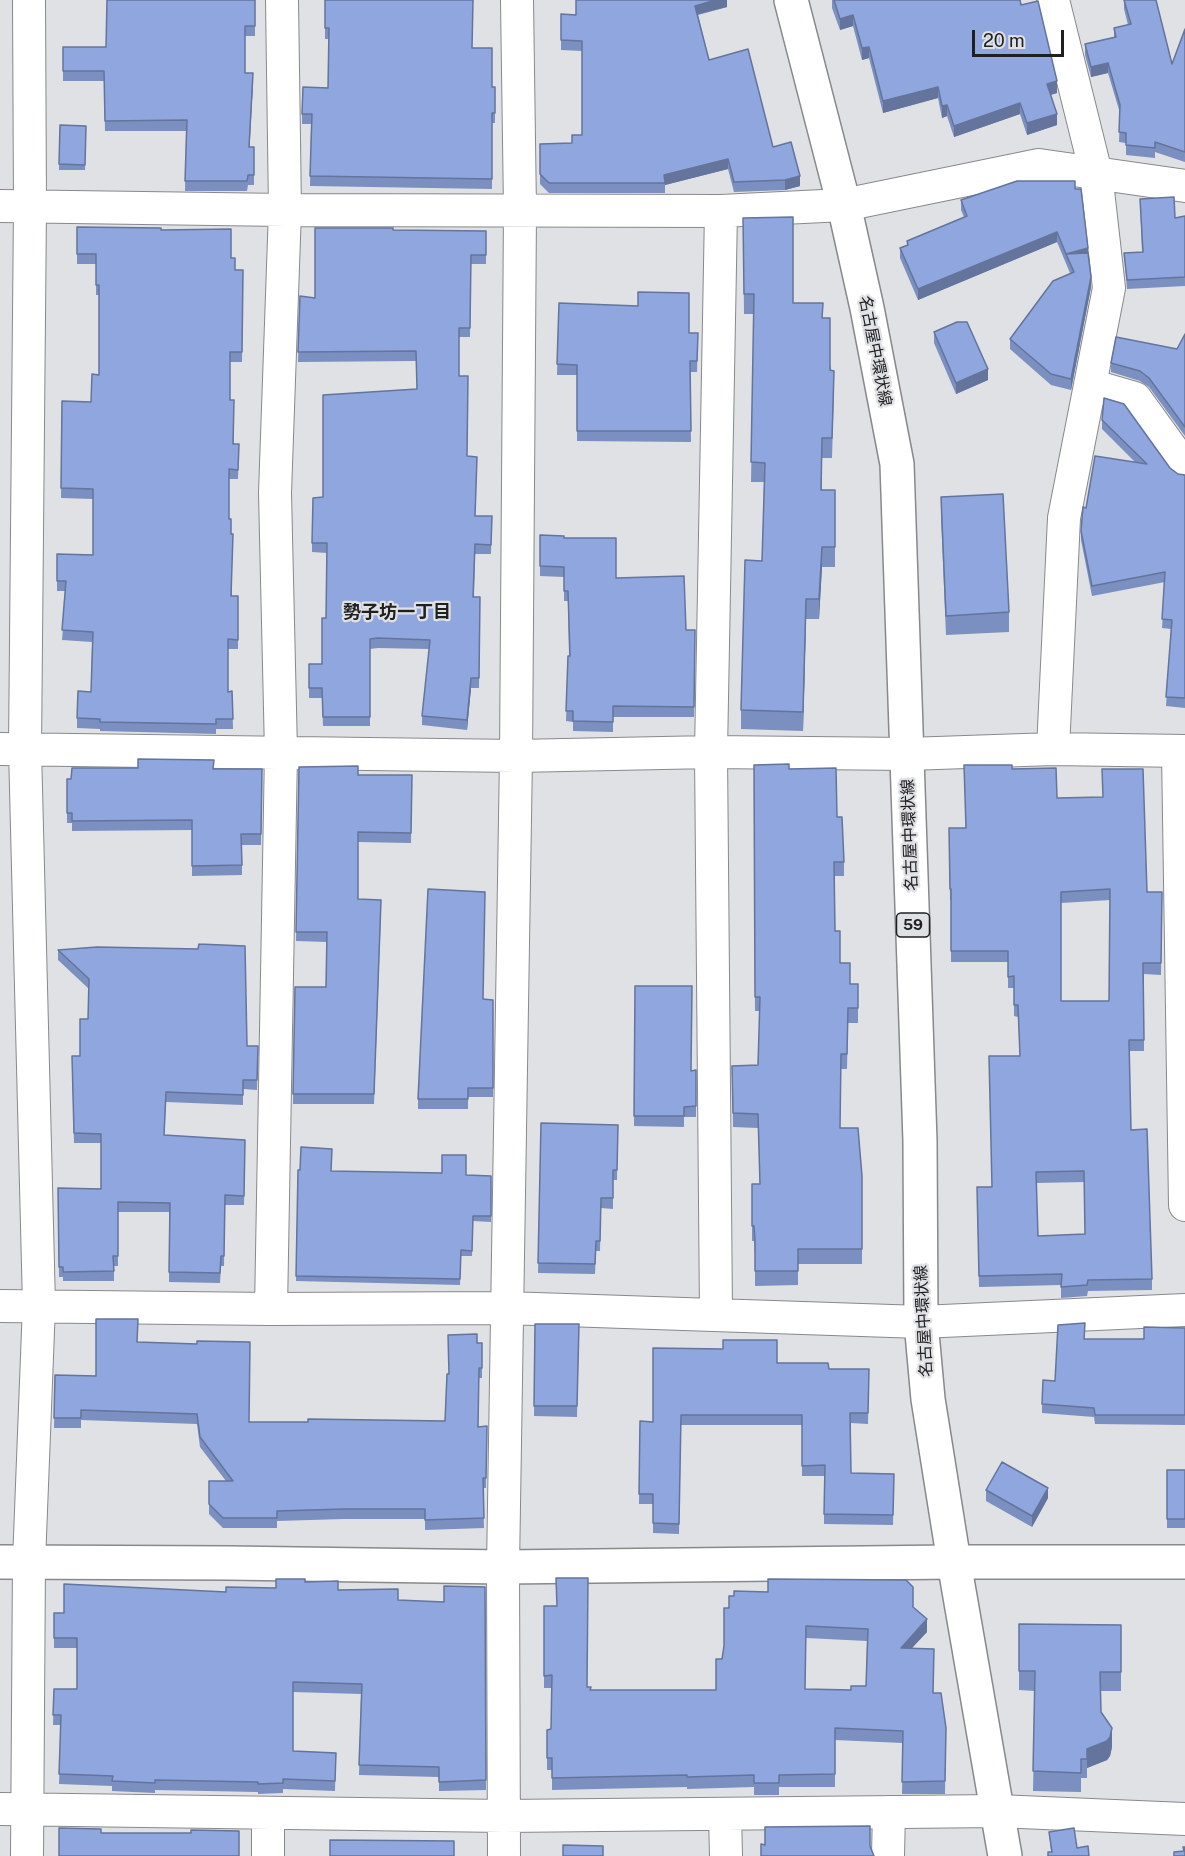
<!DOCTYPE html>
<html>
<head>
<meta charset="utf-8">
<style>
	body { margin:0 }
	#map { position:relative; width:1185px; height:1856px; overflow:hidden; background:#dfe1e4; font-family:"Public Sans",sans-serif }
	canvas { display:block }
	.scale { position:absolute; left:972px; top:30px; width:92px; height:27px; box-sizing:border-box; border:3px solid #202021; border-top:0; padding-left:8px; font-size:18px; line-height:21px; white-space:nowrap; color:#202021; -webkit-text-stroke:4px #dfe1e4; paint-order:stroke }
</style>
</head>
<body>
<div id="map">
<canvas width="1185" height="1856"></canvas>
<div class="scale">20 m</div>
</div>
<script>
const c = document.querySelector('canvas').getContext('2d');
c.lineJoin = 'round';
const poly = rows => new Path2D(rows.map(r => 'M' + r).join(''));
function stroke(path, color, width, dash) { c.strokeStyle = color; c.lineWidth = width; c.lineCap = dash ? 'butt' : 'round'; c.setLineDash(dash || []); c.stroke(path); }
function paint(path, color) { c.fillStyle = color; c.fill(path, 'evenodd'); }
function label(font, color, halo, rows, align = 'center') {
  c.font = font + ' "Public Sans","Noto Sans JP",sans-serif'; c.lineWidth = 4.5; c.setLineDash([]); c.textBaseline = 'middle'; c.strokeStyle = halo; c.fillStyle = color; for (const [text, x, y, turn = 0] of rows) {
    c.save(); c.translate(x, y); c.rotate((+turn || 0) * Math.PI / 180); c.textAlign = isNaN(turn) ? turn : align; if (halo) c.strokeText(text, 0, 0); c.fillText(text, 0, 0); c.restore();
  }
}
const minor = poly([
	[0,206,285,210,721,211,844,205,1039,165,1185,186],
	[1090,385,1135,398,1185,467],
	[0,749,516,756,711,752,908,754,1053,749,1185,751],
	[1053,749,1064,518,1109,288,1096,173,1053,0],
	[1178,751,1185,1205],
	[0,1306,271,1309,506,1308,921,1322,1185,1310],
	[271,1309,281,752,275,493,285,210,282,0],
	[716,1314,711,752,721,211],
	[0,1809,504,1816,997,1811,1185,1819],
	[268,1813,268,1856],
	[725,1814,726,1856],
	[27,1856,29,1562,39,1305,25,749,30,206,29,0],
	[504,1856,503,1567,516,756,520,210,517,0],
	[888,1856,889,1812]
]);
const tertiary = poly([
	[0,1562,229,1563,503,1567,954,1562,1185,1562]
]);
const primary = poly([
	[791,0,844,205,867,308,897,464,920,1141,921,1322,928,1399,954,1562,1005,1856]
]);
stroke(minor, '#87898c', 34);
stroke(tertiary, '#87898c', 36);
stroke(primary, '#87898c', 36);
stroke(minor, '#fff', 32);
stroke(tertiary, '#fff', 33);
stroke(primary, '#fff', 33);
paint(poly([
	[255,0,255,36,245,36,245,73,253,83,249,147,254,147,254,185,248,185,247,191,185,191,186,131,105,131,104,81,63,81,63,47,106,47],
	[325,0,472,48,492,87,495,113,495,123,492,123,492,189,310,186,311,124,302,124,302,114,328,88,329,39,325,39],
	[727,0,727,7,698,15,709,60,800,186,785,190,734,192,728,169,665,185,665,193,549,193,540,184,540,144,572,143,582,135,582,51,561,50,561,14,576,15],
	[832,0,1020,0,1057,93,1050,95,1057,125,1027,135,1020,114,954,137,947,116,942,118,938,98,883,113,869,58,862,60,853,26,840,30,832,8],
	[1124,0,1172,64,1185,29,1185,162,1155,152,1155,158,1126,155,1126,143,1119,142,1120,113,1108,73,1091,77,1085,55,1085,44,1114,37,1114,28,1128,25,1124,9],
	[60,125,86,126,85,170,59,170],
	[1075,189,1088,253,1091,287,1071,390,1051,385,1010,349,1010,339,1070,273,1057,242,918,300,900,258,900,248,907,245,907,241,964,217,961,210,961,200],
	[1140,199,1175,218,1185,216,1185,286,1127,289,1124,253,1142,252],
	[743,218,793,303,823,318,834,390,832,458,822,458,822,490,835,490,835,567,822,567,819,619,806,619,803,731,741,729,741,710,762,561,764,482,751,482,754,314,744,314],
	[77,227,161,230,231,258,235,270,243,270,242,362,230,362,230,400,234,444,239,444,238,479,229,479,229,519,231,534,232,596,238,596,238,649,228,649,228,692,232,691,233,729,216,729,216,734,100,731,100,729,77,728,77,718,91,692,92,642,62,640,66,591,57,591,57,554,93,555,93,499,61,498,62,401,91,402,99,375,99,295,96,295,96,264,77,264],
	[393,230,486,231,486,264,471,264,470,337,459,337,459,376,467,456,475,516,492,516,491,554,475,554,474,597,480,597,479,688,471,688,467,730,422,725,422,716,429,649,378,648,370,649,370,726,323,726,322,698,309,698,309,664,322,664,326,618,327,553,312,552,312,543,323,497,417,390,416,361,298,362,300,296,315,298],
	[559,303,689,333,698,333,697,372,690,372,691,442,577,441,577,375,557,375],
	[934,332,988,380,956,394,934,343],
	[1185,334,1185,436,1149,387,1140,381,1111,372,1111,363,1177,349],
	[1102,420,1178,474,1185,475,1185,708,1166,706,1171,629,1162,628,1165,582,1092,596,1081,540,1081,531,1086,508,1136,463,1102,429],
	[941,497,1009,612,1009,632,946,635,941,517],
	[540,535,564,538,686,630,695,630,694,717,613,717,613,732,573,731,573,722,566,721,568,656,569,656,568,601,564,601,564,577,540,576],
	[754,765,789,769,837,817,844,862,844,876,835,876,835,931,840,963,850,984,858,984,858,1023,848,1023,847,1069,841,1069,840,1128,862,1176,862,1264,798,1264,798,1285,755,1286,755,1255,754,1241,752,1241,752,1184,760,1184,758,1128,733,1127,732,1066,758,1065,760,1011,755,1011],
	[299,767,358,775,412,775,411,843,358,842,358,899,381,910,374,1104,293,1104,295,987,326,987,327,942,296,941],
	[214,769,262,769,261,845,242,845,242,875,192,876,192,830,72,831,72,823,67,823,67,779],
	[1012,769,1057,798,1147,892,1162,892,1161,975,1144,974,1144,1051,1129,1051,1131,1130,1152,1279,1152,1290,1088,1291,1087,1296,1061,1298,1061,1285,979,1287,977,1187,992,1187,1020,1056,1018,1017,1014,1016,1014,988,1008,988,1008,962,951,962,951,900,950,900,949,828,965,828],
	[1110,900,1109,1001,1061,1001,1061,903],
	[1084,1182,1085,1234,1038,1236,1036,1183],
	[58,950,247,1046,258,1046,257,1090,243,1089,243,1105,166,1102,164,1135,245,1140,244,1205,225,1205,224,1266,221,1266,220,1283,169,1282,169,1212,118,1212,118,1266,114,1266,114,1281,63,1281,63,1277,59,1277,58,1188,101,1189,101,1143,74,1143,72,1056,80,1056,88,1019,89,989,58,960],
	[635,986,691,1071,696,1070,696,1117,684,1117,684,1127,634,1126],
	[483,999,493,1000,493,1097,468,1097,468,1109,418,1109,418,1099],
	[541,1123,618,1125,617,1180,613,1180,613,1209,601,1208,600,1251,596,1251,595,1274,538,1273],
	[298,1170,491,1176,491,1222,473,1221,472,1256,461,1256,460,1285,296,1281],
	[535,1324,579,1324,577,1417,534,1416],
	[1185,1328,1185,1425,1095,1424,1094,1417,1042,1413,1042,1404,1055,1381,1084,1339,1144,1339],
	[137,1342,249,1422,308,1422,445,1421,448,1374,477,1343,482,1343,482,1378,479,1378,478,1427,487,1426,486,1488,483,1488,484,1528,425,1530,425,1519,344,1519,277,1521,277,1528,223,1528,209,1514,209,1481,226,1481,200,1447,197,1424,81,1420,81,1428,54,1428,55,1375,96,1376],
	[777,1363,829,1369,869,1369,868,1424,851,1423,851,1473,894,1474,893,1525,824,1524,824,1476,802,1476,802,1425,681,1425,679,1534,653,1533,653,1504,639,1504,640,1421,653,1422],
	[1167,1470,1185,1470,1185,1528,1167,1528],
	[986,1490,1048,1498,1032,1527,986,1501],
	[305,1582,338,1590,398,1600,444,1602,485,1587,486,1790,439,1791,439,1777,359,1775,361,1694,293,1692,293,1751,336,1753,335,1791,283,1789,283,1793,258,1794,258,1792,155,1790,155,1793,112,1791,112,1786,59,1784,61,1725,53,1725,54,1689,77,1689,77,1648,54,1648,54,1613,64,1613,226,1592,276,1588],
	[544,1606,587,1687,591,1690,716,1690,724,1646,724,1608,913,1607,927,1632,911,1648,933,1693,946,1728,945,1794,902,1794,903,1743,835,1740,835,1787,779,1787,779,1795,754,1795,754,1787,687,1789,687,1787,552,1790,552,1770,547,1770,547,1730,551,1729,552,1688,544,1688],
	[806,1638,867,1641,866,1686,851,1690,805,1689],
	[1019,1624,1121,1625,1121,1691,1100,1691,1101,1712,1112,1747,1110,1756,1107,1760,1087,1768,1087,1778,1081,1778,1081,1792,1033,1791,1035,1691,1019,1690],
	[1049,1832,1077,1848,1089,1856,1048,1856,1048,1852,1051,1852]
]), '#7b8fc0');
paint(poly([
	[716,0,727,0,727,7,695,15,695,6],
	[853,15,853,26,840,30,840,19],
	[869,47,869,58,862,60,862,48],
	[1108,63,1108,73,1091,77,1091,67],
	[253,73,253,83,249,157,249,147],
	[1057,81,1057,93,1047,96,1047,84],
	[938,87,938,98,883,113,883,101],
	[1020,103,1020,114,954,137,954,126],
	[947,105,947,116,942,118,942,106],
	[1057,114,1057,125,1027,135,1027,123],
	[728,159,728,169,665,185,664,175],
	[800,176,800,186,785,190,785,180],
	[1057,232,1057,242,918,300,918,289],
	[1088,248,1088,259,1066,254],
	[1091,277,1091,287,1071,390,1071,379],
	[988,369,988,380,956,394,956,383],
	[822,547,822,567,819,619,819,599],
	[806,599,806,619,803,731,803,712],
	[471,678,471,688,467,730,467,720],
	[1048,1488,1048,1498,1032,1527,1032,1516],
	[927,1619,927,1632,901,1660,901,1648],
	[1112,1728,1112,1747,1110,1756,1107,1760,1087,1768,1087,1778,1087,1749]
]), '#64749c');
const building = poly([
	[107,0,255,0,255,26,245,26,245,73,253,73,249,147,254,147,254,175,248,175,247,181,185,181,187,120,105,121,104,71,63,71,63,47,106,47,107,0],
	[325,0,473,0,472,48,492,48,492,87,495,87,495,113,492,113,492,179,310,176,312,114,302,114,303,87,328,88,329,28,325,28,325,0],
	[576,0,716,0,695,6,709,60,748,49,773,147,791,142,800,176,785,180,734,182,728,159,664,175,665,183,549,183,540,174,540,144,572,143,572,135,582,135,582,41,561,40,561,14,576,15,576,0],
	[834,0,1020,0,1021,5,1038,1,1057,81,1047,84,1057,114,1027,123,1020,103,954,126,947,105,942,106,938,87,883,101,869,47,862,48,853,15,840,19,834,0],
	[1124,0,1156,0,1172,64,1185,29,1185,152,1155,142,1155,148,1126,145,1126,133,1119,132,1120,105,1108,63,1091,67,1085,44,1116,37,1114,28,1131,24,1124,0],
	[60,125,86,126,85,165,59,164,60,125],
	[1017,181,1075,181,1075,189,1081,189,1088,248,1066,254,1057,232,918,289,900,248,908,245,907,241,967,216,961,200,1017,181],
	[1174,197,1175,218,1185,216,1185,277,1127,280,1124,253,1143,252,1140,199,1174,197],
	[793,217,793,303,823,303,822,318,830,318,830,370,834,371,832,438,822,438,821,490,835,490,835,547,822,547,819,599,806,599,803,712,741,710,745,560,762,561,765,463,751,462,754,294,744,294,743,218,793,217],
	[77,227,161,228,161,230,231,229,231,258,235,258,235,270,243,270,242,352,230,352,230,400,234,400,233,444,239,444,238,470,229,469,229,519,231,519,231,534,233,534,231,596,238,596,238,640,228,639,228,692,232,691,233,719,216,719,216,724,100,722,100,719,77,718,78,691,91,692,93,632,62,630,66,581,57,581,57,554,93,555,93,489,61,488,62,401,91,402,92,374,99,375,99,285,96,285,96,254,77,254,77,227],
	[315,228,393,228,393,230,486,231,486,255,471,255,470,328,459,328,459,376,468,376,467,456,477,457,475,516,492,516,491,545,475,544,473,597,480,597,479,678,471,678,467,720,422,716,430,640,378,638,370,639,370,717,323,717,322,688,309,688,309,664,322,664,322,618,326,618,327,543,312,543,313,498,323,497,323,395,417,389,416,351,298,352,300,296,315,298,315,228],
	[1088,253,1091,277,1071,379,1051,374,1010,339,1053,281,1074,272,1066,254,1088,253],
	[638,292,689,293,689,333,698,333,697,361,690,361,691,431,577,431,577,365,557,364,559,303,638,306,638,292],
	[957,322,967,322,988,369,956,383,934,332,957,322],
	[1185,334,1185,427,1149,378,1140,371,1111,363,1116,337,1177,349,1185,334],
	[1104,398,1124,404,1170,468,1178,474,1185,475,1185,698,1166,697,1172,620,1162,619,1165,572,1092,586,1081,531,1083,507,1086,508,1095,456,1147,464,1102,420,1104,398],
	[1003,494,1009,612,946,616,941,497,1003,494],
	[540,535,564,536,564,538,616,538,616,578,684,576,686,630,695,630,694,707,613,706,613,722,573,721,573,711,566,711,568,656,570,656,568,591,564,591,564,567,540,566,540,535],
	[138,759,214,760,213,769,262,769,261,834,241,834,242,865,192,866,192,820,72,821,72,813,67,813,67,779,71,779,72,768,138,768,138,759],
	[789,764,789,769,836,768,837,817,842,817,844,862,834,862,835,931,840,931,840,963,850,963,850,984,858,984,858,1008,848,1008,847,1054,841,1054,840,1128,858,1128,862,1176,862,1249,798,1249,798,1271,755,1271,755,1240,754,1226,752,1226,752,1184,760,1184,758,1114,733,1113,732,1066,758,1065,760,997,755,997,754,765,789,764],
	[964,765,1012,765,1012,769,1056,768,1057,798,1103,797,1102,769,1143,769,1147,892,1162,892,1161,963,1143,963,1144,1040,1129,1040,1131,1130,1147,1129,1152,1279,1088,1280,1087,1285,1061,1287,1062,1274,979,1276,977,1187,992,1187,989,1056,1020,1056,1018,1005,1014,1005,1014,976,1008,977,1008,951,951,951,951,889,950,889,949,828,966,828,964,765],
	[1110,889,1109,1001,1061,1001,1061,892,1110,889],
	[1084,1171,1085,1234,1038,1236,1036,1172,1084,1171],
	[358,766,358,775,412,775,411,833,358,832,358,899,381,900,374,1094,293,1094,295,987,326,987,327,932,296,932,299,767,358,766],
	[428,889,485,892,483,999,493,1000,493,1088,468,1088,468,1099,418,1099,428,889],
	[199,944,245,946,247,1046,258,1046,257,1080,243,1080,243,1095,166,1092,164,1135,245,1140,244,1196,225,1195,224,1256,221,1256,220,1273,169,1272,170,1203,118,1202,118,1256,113,1256,114,1271,63,1272,63,1267,59,1267,58,1188,101,1189,101,1134,74,1133,72,1056,80,1056,80,1019,88,1019,89,979,58,950,97,947,198,949,199,944],
	[635,986,692,986,691,1071,696,1070,696,1106,684,1107,684,1116,634,1116,635,986],
	[541,1123,618,1125,617,1170,613,1170,613,1198,601,1198,600,1241,596,1241,595,1264,538,1263,541,1123],
	[301,1147,332,1149,331,1171,442,1173,442,1155,466,1155,466,1175,491,1176,491,1216,473,1216,472,1251,461,1250,460,1279,296,1276,298,1170,300,1170,301,1147],
	[96,1319,138,1319,137,1342,197,1344,197,1341,250,1342,249,1422,308,1422,308,1419,445,1421,447,1374,449,1374,448,1335,477,1334,477,1343,482,1343,482,1368,479,1368,478,1427,487,1426,486,1478,483,1478,484,1518,425,1520,425,1509,344,1509,277,1511,277,1518,223,1518,209,1504,209,1481,233,1481,200,1437,197,1414,81,1410,81,1418,54,1418,55,1375,96,1376,96,1319],
	[1085,1323,1084,1339,1144,1339,1144,1327,1185,1328,1185,1415,1095,1415,1094,1408,1042,1404,1043,1380,1055,1381,1058,1325,1085,1323],
	[535,1324,579,1324,577,1406,534,1406,535,1324],
	[723,1340,777,1340,777,1363,828,1363,829,1369,869,1369,868,1413,850,1413,851,1473,894,1474,893,1515,824,1514,825,1465,802,1466,802,1415,681,1415,679,1524,653,1523,653,1494,639,1494,640,1421,653,1422,653,1348,723,1349,723,1340],
	[1002,1462,1048,1488,1032,1516,986,1490,1002,1462],
	[1167,1470,1185,1470,1185,1519,1167,1519,1167,1470],
	[556,1578,588,1578,587,1687,591,1687,590,1690,716,1690,716,1659,722,1659,724,1646,724,1608,729,1608,729,1596,734,1596,734,1591,768,1592,768,1579,906,1580,913,1587,913,1607,927,1619,901,1648,934,1649,933,1693,941,1693,946,1728,945,1781,902,1782,903,1731,835,1728,835,1774,779,1775,779,1783,754,1783,754,1775,687,1777,687,1775,552,1778,552,1758,547,1758,547,1730,551,1729,552,1675,544,1676,544,1606,557,1606,556,1578],
	[806,1626,868,1629,866,1686,851,1686,851,1690,805,1689,806,1626],
	[276,1579,305,1579,305,1582,338,1581,338,1590,398,1589,398,1600,444,1602,444,1586,485,1587,486,1780,439,1782,439,1767,359,1765,362,1684,293,1682,293,1751,336,1753,335,1781,283,1779,283,1783,258,1784,258,1782,155,1780,155,1783,112,1781,113,1776,59,1774,61,1715,53,1715,54,1689,77,1689,77,1638,54,1638,54,1613,64,1613,64,1584,226,1592,226,1587,276,1588,276,1579],
	[1019,1624,1121,1625,1121,1672,1100,1672,1101,1712,1112,1728,1110,1737,1107,1741,1087,1749,1087,1759,1081,1759,1081,1773,1033,1771,1035,1671,1019,1671,1019,1624],
	[870,1826,870,1846,874,1856,761,1856,761,1844,765,1845,765,1827,870,1826],
	[59,1828,101,1829,101,1833,191,1833,191,1830,239,1831,239,1856,59,1856,59,1828],
	[1074,1828,1077,1848,1088,1846,1089,1856,1048,1856,1048,1852,1052,1852,1049,1832,1074,1828],
	[330,1840,454,1841,454,1856,330,1856,330,1840],
	[563,1845,603,1846,603,1856,563,1856,563,1845],
	[1183,1847,1185,1847,1185,1856,1174,1856,1174,1852,1184,1851,1183,1847]
]);
paint(building, '#8fa6df');
stroke(building, '#64749c', 1.5);
for (const [x, y, w] of [
	[913,925,33]
]) { const box = new Path2D(); box.roundRect(x - w / 2, y - 12, w, 24, 4.5); c.fillStyle = '#dfe1e4'; c.fill(box); stroke(box, '#202021', 1.5); }
label('bold 15px', '#202021', null, [
	["59",913,925]
]);
label('16px', '#202021', '#dfe1e4', [
	["名古屋中環状線",875,351,79],
	["名古屋中環状線",910,835,-92],
	["名古屋中環状線",924,1321,-93]
]);
label('bold 18px', '#202021', '#dfe1e4', [
	["勢子坊一丁目",397,612]
]);
</script>
</body>
</html>
